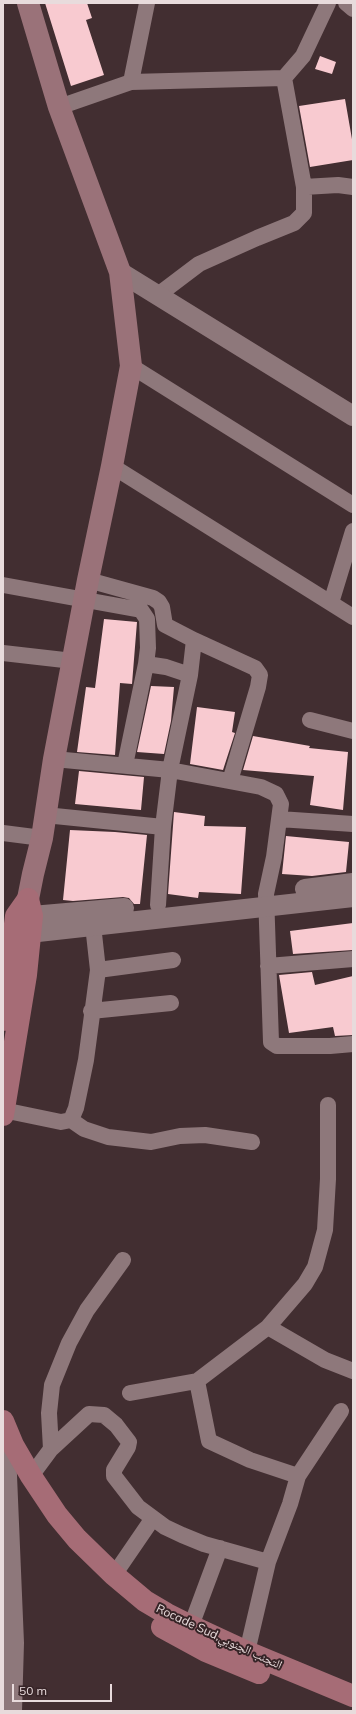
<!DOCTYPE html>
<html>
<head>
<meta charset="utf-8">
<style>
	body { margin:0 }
	#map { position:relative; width:356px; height:1714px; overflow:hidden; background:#422e31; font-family:Mulish,sans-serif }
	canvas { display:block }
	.frame { position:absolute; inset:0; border:4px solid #e8dbdc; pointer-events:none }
	.scale { position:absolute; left:12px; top:1684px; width:100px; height:18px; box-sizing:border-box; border:2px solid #e8dbdc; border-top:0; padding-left:5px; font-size:12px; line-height:14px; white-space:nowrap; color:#e8dbdc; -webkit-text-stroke:3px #372427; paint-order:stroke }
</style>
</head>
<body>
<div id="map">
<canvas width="356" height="1714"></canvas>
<div class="frame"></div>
<div class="scale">50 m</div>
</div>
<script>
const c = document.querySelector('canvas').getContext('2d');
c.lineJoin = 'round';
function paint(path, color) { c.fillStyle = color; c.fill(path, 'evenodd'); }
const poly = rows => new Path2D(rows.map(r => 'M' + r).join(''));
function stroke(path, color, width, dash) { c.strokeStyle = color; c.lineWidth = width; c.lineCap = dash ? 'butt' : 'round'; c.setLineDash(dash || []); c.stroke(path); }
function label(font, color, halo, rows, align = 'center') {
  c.font = font + ' Mulish,"Noto Naskh Arabic",sans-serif'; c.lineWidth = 4; c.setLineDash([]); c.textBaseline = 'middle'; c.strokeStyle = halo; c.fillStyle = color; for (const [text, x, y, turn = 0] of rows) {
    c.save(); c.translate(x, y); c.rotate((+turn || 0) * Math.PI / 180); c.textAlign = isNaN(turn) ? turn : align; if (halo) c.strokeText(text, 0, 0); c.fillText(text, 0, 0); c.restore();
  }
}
paint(poly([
	[45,3,87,3,92,18,86,20,104,75,71,86],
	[320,56,336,62,332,74,315,69],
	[345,99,353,145,353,160,310,167,299,106],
	[104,619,137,622,132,684,120,683,115,755,77,752,86,687,95,688],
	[151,686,174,687,171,721,164,754,137,752],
	[197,707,235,712,232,732,235,733,223,770,190,764],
	[253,736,310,746,309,748,348,752,343,810,310,805,314,776,243,770],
	[79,771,144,777,141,810,75,804],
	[174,812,205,816,204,826,246,827,241,894,199,892,198,898,168,894],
	[70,830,115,832,147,835,140,904,134,904,129,898,123,897,73,901,63,900],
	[286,836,349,842,346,872,312,876,282,874],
	[353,923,353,950,293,954,290,931],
	[312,972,315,985,353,976,353,1035,335,1036,333,1027,289,1033,279,975]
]), '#f8cad0');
stroke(poly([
	[346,3,353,9],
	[131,82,284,78,303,56,328,3],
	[59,107,131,82,147,3],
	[304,187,338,185,353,187],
	[158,295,199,264,257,238,294,223,304,213,304,187,284,78],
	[131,366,353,505],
	[112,466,353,617],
	[88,580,153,598,159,602,162,607,165,625,194,640,190,675,170,770,163,827,158,905],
	[3,585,141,610,147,619,148,648,146,664,125,765],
	[331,603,353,531],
	[194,640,255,668,260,675,258,687,230,781],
	[3,653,73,661],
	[146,664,166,667,190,675],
	[310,720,353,731],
	[54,759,170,770,261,787,276,794,281,804,274,857,266,894,271,1042,277,1046,330,1046,353,1044],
	[45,815,163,827],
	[279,819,353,824],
	[3,833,42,838],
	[268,966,353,959],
	[98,970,173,960],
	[91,1011,171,1003],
	[3,1110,61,1122,71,1120,76,1108,86,1060,98,970,93,925],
	[71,1120,84,1129,108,1137,151,1142,180,1136,205,1135,252,1142],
	[268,1327,325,1360,353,1371],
	[130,1393,197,1381],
	[51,1449,49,1413,52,1385,69,1343,87,1310,123,1260],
	[31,1476,51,1449,89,1414,104,1415,116,1425,129,1442,128,1447,114,1470,114,1476,138,1507,165,1527,182,1535,204,1544,268,1562],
	[298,1476,250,1460,209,1441,197,1381,268,1327,305,1284,315,1267,325,1230,328,1179,328,1105],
	[114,1575,153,1518],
	[191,1626,220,1548],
	[247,1652,268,1562,290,1504,298,1476,341,1411]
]), '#8e787b', 16);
stroke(poly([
	[120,272,353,416],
	[305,889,353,883],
	[32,916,124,908],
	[29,933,353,897],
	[5,1428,14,1643,12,1711]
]), '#8e787b', 20);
stroke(poly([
	[28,899,33,874,42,838,54,759,88,580,112,466,131,366,120,272,59,107,28,3]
]), '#9a7279', 22);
stroke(poly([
	[3,1020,16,916,28,899],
	[3,1115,26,975,32,916,28,899],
	[3,1421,13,1445,31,1476,57,1515,77,1539,114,1575,145,1601,167,1614,191,1626,247,1652,353,1696],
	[162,1627,206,1651,259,1673]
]), '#a66c76', 22);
label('12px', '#e8dbdc', '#372427', [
	["Rocade Sud,التجنب الجنوبي",219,1637,25]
]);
</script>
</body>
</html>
